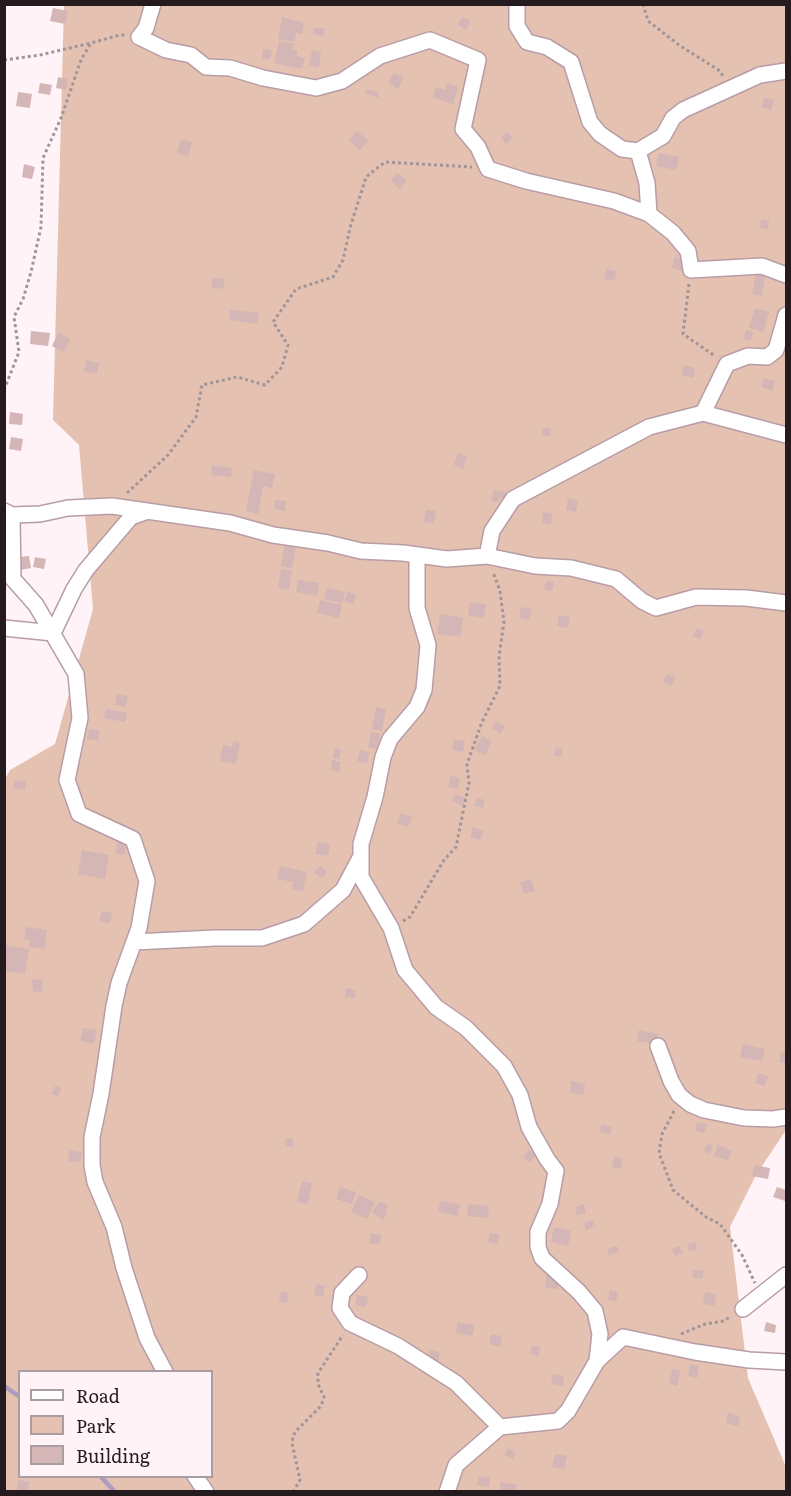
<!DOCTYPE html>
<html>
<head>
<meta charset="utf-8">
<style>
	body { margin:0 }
	#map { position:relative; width:791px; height:1496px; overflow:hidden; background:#fff3f7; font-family:Literata,serif }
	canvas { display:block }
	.frame { position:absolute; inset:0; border:6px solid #251b1f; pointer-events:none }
	.legend { position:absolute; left:18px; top:1370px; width:195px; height:108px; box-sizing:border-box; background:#fff3f7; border:2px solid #a89da1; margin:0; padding:8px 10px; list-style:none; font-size:18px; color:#251b1f }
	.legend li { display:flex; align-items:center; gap:12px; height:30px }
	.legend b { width:30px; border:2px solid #a89da1 }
</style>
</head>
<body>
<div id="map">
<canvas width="791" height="1496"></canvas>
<div class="frame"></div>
<ul class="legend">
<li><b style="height:8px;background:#fff"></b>Road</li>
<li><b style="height:16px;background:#e5c1b1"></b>Park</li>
<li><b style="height:16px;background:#d3b6b5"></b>Building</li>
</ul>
</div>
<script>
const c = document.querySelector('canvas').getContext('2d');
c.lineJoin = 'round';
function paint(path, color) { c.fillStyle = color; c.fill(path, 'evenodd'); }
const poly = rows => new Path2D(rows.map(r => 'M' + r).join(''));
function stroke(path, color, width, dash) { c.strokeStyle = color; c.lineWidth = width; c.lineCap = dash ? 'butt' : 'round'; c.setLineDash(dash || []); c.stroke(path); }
paint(poly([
	[64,5,786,5,786,1130,756,1175,730,1227,748,1378,786,1467,786,1491,5,1492,5,779,10,770,55,744,93,609,79,445,53,420],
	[20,1372,212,1372,212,1476,20,1476]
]), '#e5c1b1');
stroke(poly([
	[4,1386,20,1397],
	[100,1476,115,1492]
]), '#ad9bc2', 4.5);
paint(poly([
	[53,8,68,11,65,24,50,21],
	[282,17,304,23,302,34,296,33,294,42,278,39],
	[462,17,470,21,466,30,458,25],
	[314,27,325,29,323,36,313,34],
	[279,41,294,44,292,50,298,51,297,56,305,58,302,69,274,63],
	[263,49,272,50,270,60,262,58],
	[312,50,321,52,319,67,309,65],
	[394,73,404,78,398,89,388,83],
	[58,77,68,79,66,90,56,88],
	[40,83,52,85,50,95,38,93],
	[447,83,458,87,453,104,433,98,436,87,445,90],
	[367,89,379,93,378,98,365,93],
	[18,92,32,94,30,108,16,106],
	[764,98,774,100,771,110,762,107],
	[357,131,368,141,360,150,349,141],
	[507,132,513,137,506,144,501,138],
	[181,139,192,142,188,156,177,153],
	[659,153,679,157,676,170,656,166],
	[24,164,35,167,32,179,22,177],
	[397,173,407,180,400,189,391,181],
	[761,220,769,221,768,229,760,228],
	[675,257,685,260,682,271,672,268],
	[606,269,616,271,615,280,604,279],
	[756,273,765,275,762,296,752,294],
	[213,277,225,279,223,289,211,287],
	[755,308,769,312,763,332,749,328],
	[230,310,259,313,258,324,229,320],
	[746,330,753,332,751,341,744,339],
	[31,331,50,333,48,346,30,344],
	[58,333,70,339,64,352,52,346],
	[86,360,99,363,97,374,84,372],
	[684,365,695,368,693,378,681,375],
	[764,378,775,381,772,391,761,387],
	[10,412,23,414,22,425,9,424],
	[543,428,551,429,550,436,542,435],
	[11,437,23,439,21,451,9,449],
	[458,453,467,456,463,469,454,465],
	[212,465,232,468,231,477,211,475],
	[254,470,275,474,272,488,263,486,258,514,246,511],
	[494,490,506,492,504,498,499,498,499,502,491,501],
	[568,498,578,500,576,512,566,510],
	[275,500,286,501,285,511,274,509],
	[426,510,436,511,434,523,424,522],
	[543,512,552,513,551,524,542,523],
	[285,544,296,546,292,568,281,566],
	[29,556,31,568,20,570,19,557],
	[35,557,46,559,44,569,33,567],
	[281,569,292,571,289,590,278,588],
	[298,580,319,583,317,596,296,592],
	[546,581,554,582,552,591,544,590],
	[327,588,345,592,342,603,324,599],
	[347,592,356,594,354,604,345,602],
	[320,600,342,605,339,618,317,613],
	[470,602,486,604,484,618,468,615],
	[521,607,532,609,529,620,519,618],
	[440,614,463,618,460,637,437,634],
	[559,615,570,617,568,628,557,626],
	[697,628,704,631,700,639,693,636],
	[667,674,676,678,671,686,663,682],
	[117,694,128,696,126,707,115,705],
	[376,707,386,709,382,731,372,729],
	[106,709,127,713,125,722,104,718],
	[496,721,505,726,501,734,492,729],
	[89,729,100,731,98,741,87,739],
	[371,732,380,734,377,749,368,748],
	[482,736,492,741,485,755,474,750],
	[454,739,465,741,463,752,452,750],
	[233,741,240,743,236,764,220,761,223,745,232,747],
	[556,747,563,749,561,757,554,756],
	[335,748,341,750,339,759,333,758],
	[360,750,369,752,367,763,357,761],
	[332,760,341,762,339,772,331,770],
	[451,776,460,778,458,789,448,787],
	[15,780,26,782,25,790,13,788],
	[455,794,466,798,463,806,452,801],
	[476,798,485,800,483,808,475,806],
	[401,813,412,817,408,827,397,823],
	[473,827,484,831,480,840,470,837],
	[118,841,127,843,124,855,115,853],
	[318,842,330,844,328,856,315,854],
	[82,850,109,855,105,879,78,874],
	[280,866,307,872,303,891,292,889,293,882,277,879],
	[320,866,327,872,322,878,314,872],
	[531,879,535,891,524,894,520,883],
	[102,911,112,913,110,924,99,921],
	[26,927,47,930,44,949,29,947,30,940,24,940],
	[4,945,29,949,25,974,4,971],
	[42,979,43,991,33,992,32,980],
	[346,988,356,990,355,998,345,997],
	[83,1028,97,1030,94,1044,80,1041],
	[639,1030,659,1034,657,1044,637,1041],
	[743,1044,765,1049,762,1061,740,1057],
	[781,1052,786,1053,786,1064,779,1062],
	[758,1073,768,1076,765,1086,755,1083],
	[571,1081,585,1084,583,1095,570,1093],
	[55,1086,61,1088,58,1096,51,1094],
	[697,1122,707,1124,705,1133,695,1131],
	[601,1125,612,1127,610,1134,600,1132],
	[293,1138,293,1147,285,1147,285,1139],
	[707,1143,713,1146,710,1154,704,1151],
	[718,1145,732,1150,728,1160,714,1156],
	[70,1150,82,1152,80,1162,68,1161],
	[528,1150,536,1154,531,1162,523,1158],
	[614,1157,623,1158,621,1169,612,1167],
	[754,1165,770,1168,768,1179,752,1176],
	[302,1181,312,1183,308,1204,297,1202],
	[340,1187,356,1192,352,1204,336,1199],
	[777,1187,786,1190,785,1201,773,1197],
	[359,1195,375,1202,367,1219,351,1212],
	[380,1201,388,1206,385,1212,387,1214,383,1220,372,1212],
	[440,1201,460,1204,458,1216,438,1212],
	[468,1204,489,1206,488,1218,467,1216],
	[584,1204,586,1213,577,1216,575,1207],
	[593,1220,596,1226,586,1230,584,1223],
	[554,1227,571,1231,568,1246,551,1242],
	[371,1233,382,1235,379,1245,369,1243],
	[490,1233,500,1235,498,1244,488,1242],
	[696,1242,697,1250,689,1251,688,1243],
	[617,1246,619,1252,609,1255,607,1249],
	[679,1246,683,1253,675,1256,672,1249],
	[703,1270,703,1278,693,1278,692,1271],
	[547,1273,559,1274,558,1289,545,1288],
	[316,1284,325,1286,323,1297,314,1295],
	[610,1290,618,1292,616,1301,608,1300],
	[281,1291,289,1293,287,1303,279,1301],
	[705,1292,716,1294,714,1306,703,1304],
	[357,1295,368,1297,366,1307,355,1305],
	[458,1322,475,1325,472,1336,456,1333],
	[766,1322,776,1325,775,1333,764,1331],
	[491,1334,502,1336,500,1347,489,1344],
	[532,1346,540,1347,539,1356,530,1354],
	[430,1350,440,1352,438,1362,428,1359],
	[690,1364,699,1366,697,1378,688,1376],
	[672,1369,680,1371,677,1386,669,1384],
	[553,1374,564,1376,563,1386,551,1384],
	[728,1413,740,1416,738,1426,726,1423],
	[508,1448,516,1453,513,1459,504,1455],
	[555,1454,567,1456,564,1469,552,1467],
	[479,1476,490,1478,489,1487,477,1485],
	[18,1480,29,1482,28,1492,17,1492],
	[501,1482,517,1485,516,1492,499,1492]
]), '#d3b6b5');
const minor = poly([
	[153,4,146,28,139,37,166,50,191,55,206,67,230,68,263,78,316,88,342,81,380,56,430,40,478,60,463,129,478,147,488,169,526,181,614,201,649,214,673,233,688,251,691,270,762,266,786,275],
	[517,4,517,26,527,42,547,47,571,62,590,122,600,134,622,149,638,151],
	[649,214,647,183,638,151,663,136,673,118,683,110,760,75,786,71],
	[703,413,786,435],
	[4,511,12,515,40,514,68,508,112,506,230,523,273,535,328,543,361,551,403,553,447,559,487,556,535,566,571,568,616,579,642,601,656,608,696,597,746,598,786,603],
	[12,515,13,579,36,605,76,674,80,718,67,780,79,814,133,839,147,881,139,928,119,983,114,1006,101,1094,92,1137,92,1165,95,1182,114,1227,124,1268,147,1338,165,1372],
	[417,555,417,608,428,645,424,690,417,707,390,739,383,757,375,797,361,844,361,877,391,928,405,970,436,1007,466,1028,504,1066,520,1095,529,1127,547,1159,556,1171,550,1204,538,1232,538,1247,542,1258,579,1292,595,1311,600,1334,597,1361],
	[487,556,492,531,513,499,649,427,703,413,727,364,748,356,767,357,776,350,786,315],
	[4,628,53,633,74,589,86,570,131,517,145,512],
	[134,942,215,938,262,938,304,924,343,890,360,858],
	[658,1046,671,1081,679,1095,690,1104,704,1110,744,1118,773,1119,786,1117],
	[359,1275,342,1293,340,1308,350,1323,398,1346,456,1383,500,1427],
	[743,1309,786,1275],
	[195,1476,206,1492],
	[447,1492,456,1465,500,1427,558,1421,568,1411,597,1361,623,1337,695,1352,749,1360,786,1362]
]);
stroke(minor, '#b89da6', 18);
stroke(poly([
	[643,4,648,21,679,45,720,71,723,76],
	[4,60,40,55,91,43],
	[689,284,683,334,715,356],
	[4,390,19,352,14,317,23,299,31,272,41,227,43,158,61,118,81,60,91,43,120,35,125,35],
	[127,493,168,455,196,417,202,385,237,377,265,385,282,367,288,345,273,322,296,289,333,277,343,260,350,228,366,177,385,162,472,167],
	[403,921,410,917,444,860,456,847,469,783,467,764,482,722,500,686,499,656,504,622,500,591,493,572],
	[674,1111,662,1134,659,1153,673,1190,706,1217,720,1224,742,1255,755,1283],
	[681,1334,705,1324,724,1321,731,1316],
	[293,1492,300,1480,292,1443,293,1436,297,1430,321,1406,324,1397,318,1384,318,1373,343,1335]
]), '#a09599', 3, [3, 3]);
stroke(minor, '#fff', 15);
</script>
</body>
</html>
